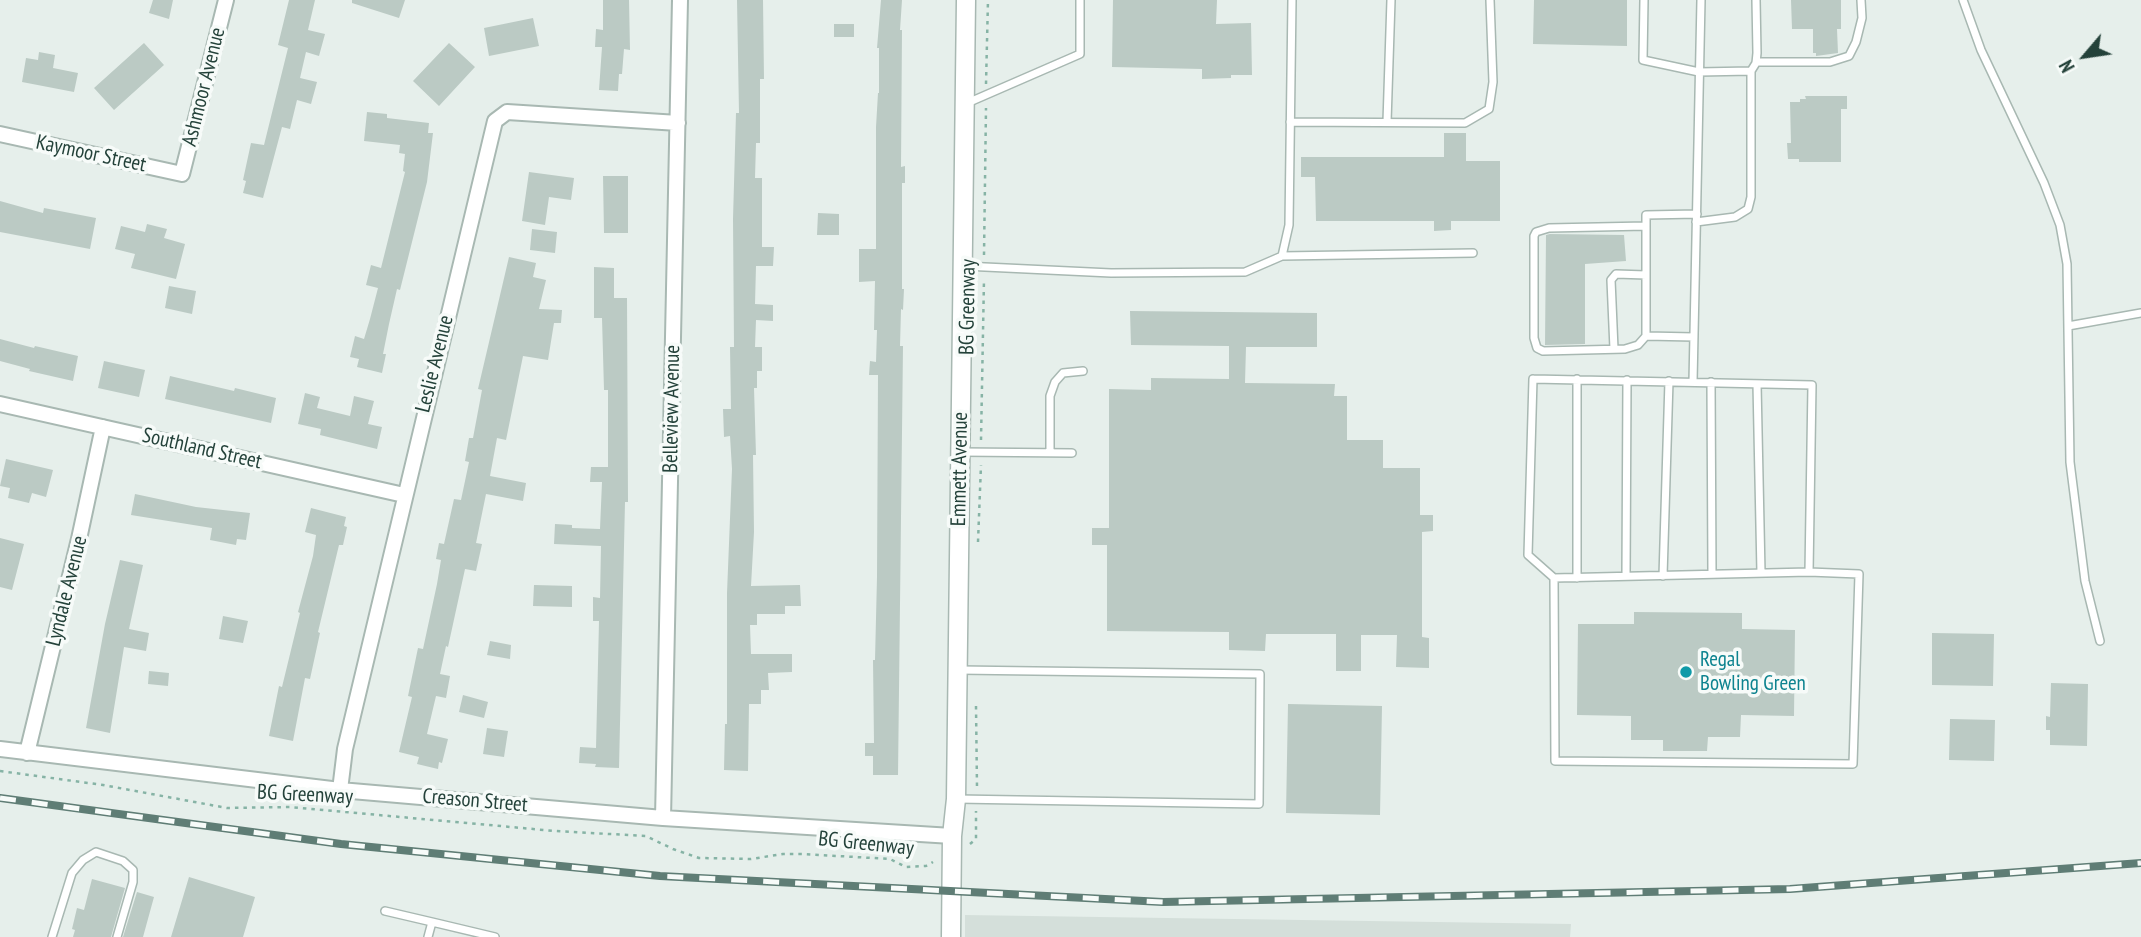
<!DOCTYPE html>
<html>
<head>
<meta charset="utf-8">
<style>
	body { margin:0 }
	#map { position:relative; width:2141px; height:937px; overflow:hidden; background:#e6efeb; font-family:"PT Sans Narrow",sans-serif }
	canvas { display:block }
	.north { position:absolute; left:2050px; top:21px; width:70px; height:70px; -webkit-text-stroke:5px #f7fbf9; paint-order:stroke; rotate:241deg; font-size:19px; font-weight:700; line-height:28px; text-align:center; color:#24423a }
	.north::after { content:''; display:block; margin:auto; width:24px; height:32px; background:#24423a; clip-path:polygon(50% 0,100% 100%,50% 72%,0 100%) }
</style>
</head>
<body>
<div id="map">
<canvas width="2141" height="937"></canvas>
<div class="north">N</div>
</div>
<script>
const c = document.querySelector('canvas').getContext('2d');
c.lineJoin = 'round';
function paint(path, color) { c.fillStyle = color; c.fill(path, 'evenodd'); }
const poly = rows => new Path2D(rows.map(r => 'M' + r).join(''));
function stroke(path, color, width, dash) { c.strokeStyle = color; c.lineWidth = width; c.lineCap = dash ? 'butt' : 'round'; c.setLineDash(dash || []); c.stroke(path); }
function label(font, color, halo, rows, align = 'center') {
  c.font = font + ' "PT Sans Narrow",sans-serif'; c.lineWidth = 7; c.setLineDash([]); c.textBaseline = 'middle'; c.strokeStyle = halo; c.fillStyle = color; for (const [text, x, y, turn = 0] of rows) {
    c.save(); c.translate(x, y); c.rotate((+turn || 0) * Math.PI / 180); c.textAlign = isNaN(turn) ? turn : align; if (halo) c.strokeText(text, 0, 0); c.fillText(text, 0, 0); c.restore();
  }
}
paint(poly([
	[965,915,1571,924,1570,937,965,937]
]), '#d4dfda');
paint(poly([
	[153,0,173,0,169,19,149,13],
	[289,0,315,0,308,30,325,34,319,56,306,52,300,78,317,82,311,104,297,100,290,129,282,127,263,198,243,193,246,181,243,180,251,143,264,145,288,48,278,45],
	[352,0,405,0,399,18,352,3],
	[603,0,629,0,630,50,624,49,622,74,619,74,618,91,599,90,602,47,595,47,596,29,603,30],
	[737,0,763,0,764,79,760,79,760,143,756,143,755,178,762,178,762,247,774,247,773,266,756,266,755,304,773,305,773,321,756,320,755,347,762,347,762,371,757,371,757,388,754,388,756,455,753,455,754,532,751,586,800,585,801,606,785,606,785,614,757,614,757,625,750,625,751,654,792,654,792,672,768,673,769,690,761,690,761,704,749,704,748,771,724,770,725,724,727,724,727,593,732,469,730,436,724,437,723,409,731,409,730,347,734,347,733,219,736,113,739,113],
	[881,0,902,0,900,30,902,30,901,167,905,166,905,183,902,183,902,289,904,289,903,310,901,309,900,346,903,346,898,775,873,775,873,756,865,756,865,743,874,743,873,660,875,660,877,577,878,375,869,375,870,361,876,362,877,330,874,330,875,281,859,282,859,249,876,249,876,127,878,93,879,93,879,48,877,48],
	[1113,0,1217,0,1216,24,1251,23,1252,75,1231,75,1231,78,1202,79,1202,69,1112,67],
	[1534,0,1627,0,1627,46,1533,44],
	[1791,0,1841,0,1841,29,1837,29,1838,53,1816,56,1816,53,1813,53,1813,29,1792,29],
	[533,18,539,46,489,56,484,28],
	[834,24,854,24,854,37,834,37],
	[144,43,164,65,114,110,94,88],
	[449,43,475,67,439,106,413,81],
	[39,52,55,55,53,68,78,73,74,92,22,82,26,58,38,60],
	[1805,96,1847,96,1847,109,1841,109,1841,162,1799,162,1799,159,1788,159,1787,143,1791,143,1790,102,1800,102,1800,99,1806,99],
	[367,112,387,114,387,118,429,123,428,133,433,133,427,182,400,290,397,289,389,324,383,354,386,354,382,373,357,367,359,359,350,357,355,336,364,339,370,319,378,288,366,285,371,265,381,268,405,172,403,171,405,154,399,153,400,145,364,141],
	[1444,133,1466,133,1466,161,1500,161,1500,221,1451,221,1451,230,1434,231,1434,221,1316,221,1315,177,1301,177,1301,157,1444,157],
	[529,172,574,178,571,200,549,197,545,225,522,221],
	[603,176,628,176,628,233,604,233],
	[0,201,43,213,44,208,96,218,90,249,0,232],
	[818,213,839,214,839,235,817,235],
	[147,224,167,229,164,238,185,244,176,279,131,268,135,254,115,249,121,226,145,232],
	[532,229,557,232,555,253,530,250],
	[1550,234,1624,235,1626,261,1585,264,1585,344,1545,345,1546,235],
	[509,257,536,263,533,277,546,280,539,309,562,310,561,323,554,323,548,360,523,356,506,440,497,438,490,476,526,483,523,501,486,494,476,543,482,544,476,571,465,569,448,647,446,646,440,674,450,676,446,698,436,696,427,734,448,739,442,763,439,762,438,769,417,764,419,757,399,752,412,697,408,696,418,648,423,649,437,584,441,560,436,559,439,543,444,544,454,499,461,500,469,462,465,461,469,438,473,438,482,390,478,389],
	[594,267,614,268,614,298,627,298,628,502,625,502,619,768,595,767,596,764,579,763,580,747,596,748,599,621,593,621,593,597,600,598,601,546,554,544,555,524,572,525,572,528,600,529,602,482,590,482,591,467,608,467,608,390,604,390,602,318,594,318],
	[169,286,196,291,192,314,165,308],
	[1130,311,1317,313,1317,347,1246,347,1245,383,1335,384,1334,396,1347,396,1347,440,1383,440,1383,468,1420,468,1420,515,1433,515,1433,531,1422,532,1422,637,1429,638,1429,668,1396,667,1397,635,1361,635,1361,671,1336,671,1336,634,1266,634,1265,651,1229,650,1229,632,1107,631,1107,545,1092,545,1092,528,1109,528,1109,389,1151,390,1151,378,1229,379,1229,346,1131,345],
	[0,339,34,348,35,346,78,356,73,381,29,371,30,369,0,361],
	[104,361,145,370,139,397,98,388],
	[170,376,234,391,235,388,276,398,271,423,165,399],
	[305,393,320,397,317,408,350,416,354,396,374,401,368,424,382,427,377,449,320,435,321,429,298,424],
	[6,459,53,470,46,497,32,493,29,503,8,498,10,488,0,486],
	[135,494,196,507,250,513,246,540,237,539,236,545,210,540,212,528,131,515],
	[311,508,346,517,344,526,347,527,343,545,339,545,318,632,320,633,310,679,305,678,293,741,269,736,279,686,282,687,300,613,298,612,313,556,316,535,305,532],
	[0,538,24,544,12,590,0,587],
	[120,560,143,565,129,629,149,633,146,651,124,647,110,733,86,728,105,624],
	[534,585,572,586,572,607,533,606],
	[1634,612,1742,613,1742,629,1795,630,1794,716,1741,715,1740,737,1708,737,1707,751,1663,751,1663,740,1631,740,1631,716,1577,715,1578,624,1634,624],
	[223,616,248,621,243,643,219,639],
	[1932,633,1994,634,1993,686,1932,685],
	[490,641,511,645,510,659,487,655],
	[149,671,169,673,168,686,148,684],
	[2051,683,2088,684,2087,746,2050,745,2050,730,2046,730,2046,716,2050,717],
	[463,695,488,702,484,718,459,712],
	[1288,704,1382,706,1380,815,1286,813],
	[1950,719,1995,720,1994,761,1949,760],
	[487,728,508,731,504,757,483,754],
	[189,877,255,897,243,937,171,937],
	[92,879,125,888,111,937,73,937,75,930,72,929,77,908,84,910],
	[137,892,154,897,143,937,123,937]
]), '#bbcac4');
const service = poly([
	[1644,0,1643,60,1699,72,1751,71,1756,63,1757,53,1756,0],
	[1963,0,1981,50,2044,183,2060,225,2067,264,2070,462,2085,581,2100,641],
	[1756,62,1830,62,1849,56,1856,42,1862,18,1861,0],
	[965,104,1080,54,1080,0],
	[1290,122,1465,123,1489,109,1493,82,1490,0],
	[1387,122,1391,0],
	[1696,222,1735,217,1748,209,1751,197,1751,71],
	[1646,226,1549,228,1536,232,1534,236,1534,338,1537,348,1543,351,1625,349,1638,345,1646,336],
	[1282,256,1473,253],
	[964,266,1111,273,1245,272,1282,256,1289,225,1292,0],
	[2068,326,2141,313],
	[1694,337,1646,336,1646,215,1697,214],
	[1614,349,1611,280,1616,274,1646,275],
	[1533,379,1812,385,1809,572,1859,574,1853,764,1555,761,1554,578,1528,555,1533,379],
	[1693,382,1701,0],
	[1711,382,1712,574],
	[1757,384,1761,573],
	[961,452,1072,453],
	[1050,453,1050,396,1055,382,1063,373,1083,371],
	[1626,576,1627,380],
	[1663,576,1669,381],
	[1554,578,1809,572],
	[1577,578,1577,379],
	[957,799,1259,804,1260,674,959,670],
	[385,911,432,922],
	[52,937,72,873,83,860,96,852,123,861,133,870,133,882,117,937],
	[428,937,432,922,495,937]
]);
const minor = poly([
	[0,134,182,174,226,0],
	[0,404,404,495],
	[0,749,340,790,663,818,952,836],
	[27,753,79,539,103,427],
	[340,790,345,749,495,121,507,112,678,123],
	[663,818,680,0]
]);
const tertiary = poly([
	[951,937,952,836,956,799,966,0]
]);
stroke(service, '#a8b8b2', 10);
stroke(minor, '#a8b8b2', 18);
stroke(tertiary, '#a8b8b2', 21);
stroke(poly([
	[986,84,988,0],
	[984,255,986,108],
	[981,440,984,279],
	[978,542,981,465],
	[976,706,977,787],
	[0,771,103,785,227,808,290,807,555,831,646,836,673,849,699,858,751,859,783,854,803,854,890,859,906,867,926,866,933,862],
	[970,844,976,839,976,811]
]), '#86b3a5', 2.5, [3.5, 5]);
stroke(service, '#fff', 7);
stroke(minor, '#fff', 14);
stroke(tertiary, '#fff', 18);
const rail = poly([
	[0,798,341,844,660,876,1163,902,1790,889,2141,863]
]);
stroke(rail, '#5f7d75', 8);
stroke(rail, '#f7fbf9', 5, [16]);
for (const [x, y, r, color] of [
	[1686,672,7,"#0f9aa8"]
]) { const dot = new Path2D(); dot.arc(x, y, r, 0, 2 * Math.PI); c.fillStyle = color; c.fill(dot); stroke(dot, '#f7fbf9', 2.5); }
label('21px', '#24423a', '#f7fbf9', [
	["Ashmoor Avenue",204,87,-76],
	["Kaymoor Street",91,154,12],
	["BG Greenway",968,307,-89],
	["Leslie Avenue",435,364,-76],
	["Belleview Avenue",672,409,-89],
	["Southland Street",202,449,13],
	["Emmett Avenue",960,469,-89],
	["Lyndale Avenue",67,591,-76],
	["BG Greenway",305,795,3],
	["Creason Street",475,801,5],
	["BG Greenway",866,844,6]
]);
label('21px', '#0d838f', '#f7fbf9', [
	["Regal",1700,660],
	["Bowling Green",1700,684]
], 'left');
</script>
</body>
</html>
